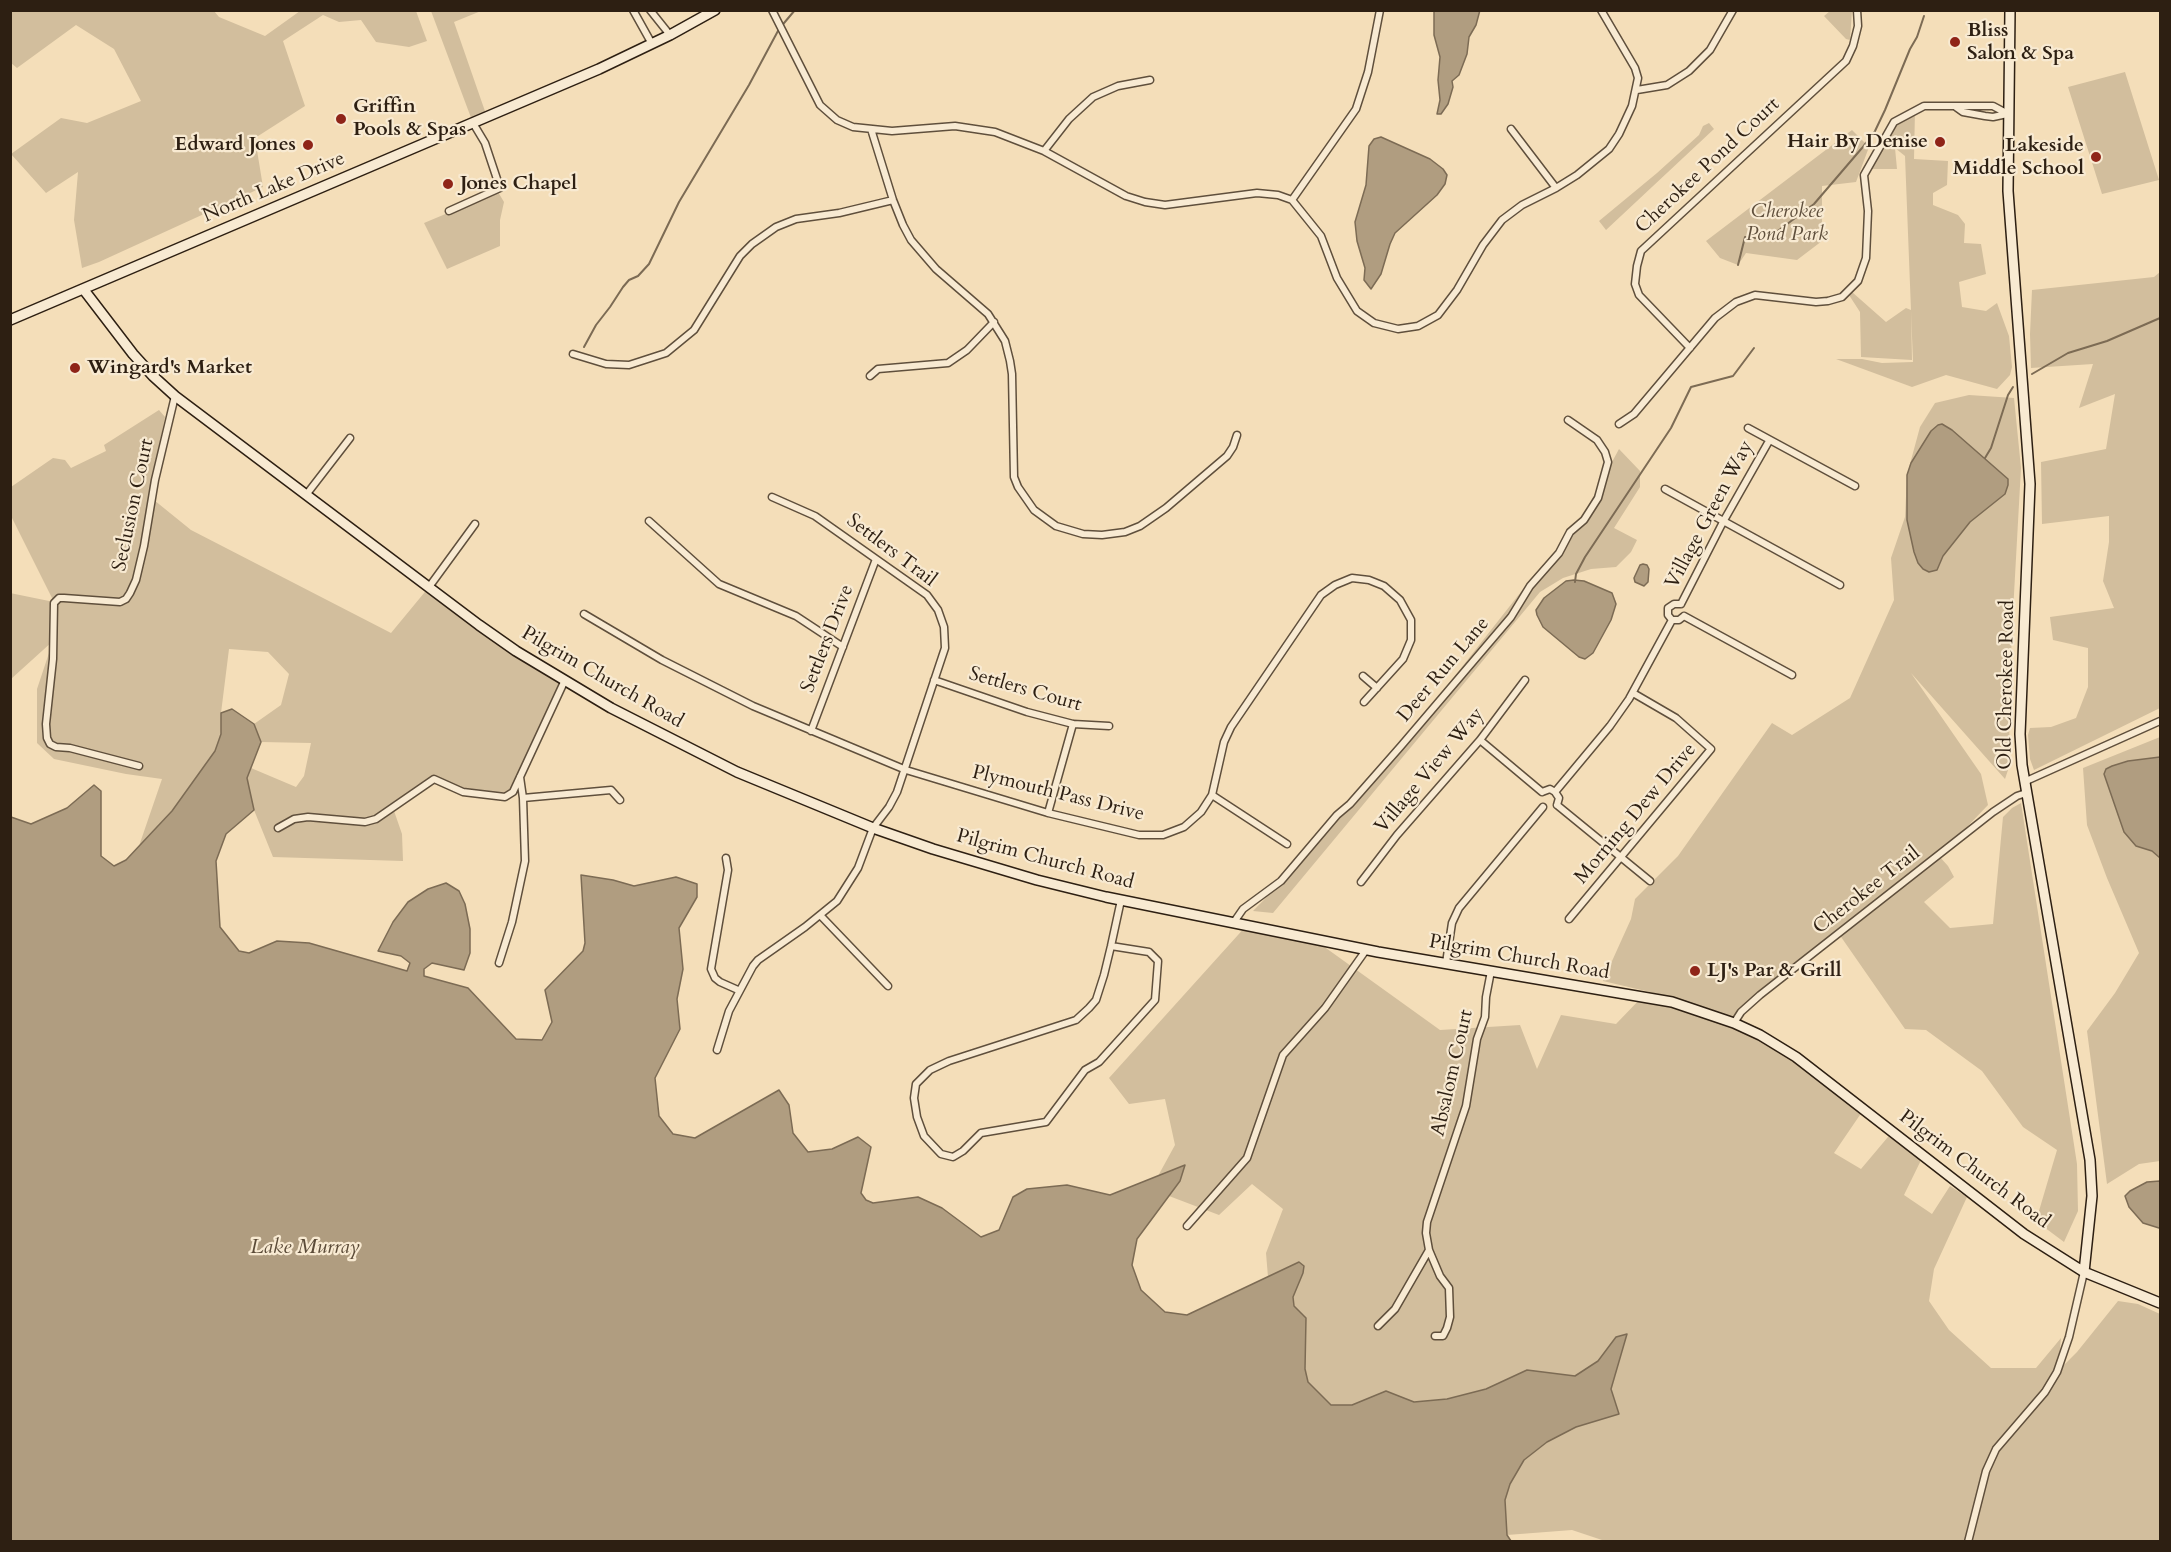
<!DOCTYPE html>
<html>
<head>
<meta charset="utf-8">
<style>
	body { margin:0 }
	#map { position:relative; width:2171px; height:1552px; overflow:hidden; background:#f4deb9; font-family:Cardo,serif }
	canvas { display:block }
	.frame { position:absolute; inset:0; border:12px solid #2d1f12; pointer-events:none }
</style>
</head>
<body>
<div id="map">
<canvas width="2171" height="1552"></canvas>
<div class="frame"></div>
</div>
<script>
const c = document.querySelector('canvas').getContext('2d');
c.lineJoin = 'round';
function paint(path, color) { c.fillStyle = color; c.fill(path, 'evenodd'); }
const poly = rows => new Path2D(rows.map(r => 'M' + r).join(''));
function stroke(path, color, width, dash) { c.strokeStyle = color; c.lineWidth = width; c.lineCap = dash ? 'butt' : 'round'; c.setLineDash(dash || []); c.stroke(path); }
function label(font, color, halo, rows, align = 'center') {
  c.font = font + ' Cardo,serif'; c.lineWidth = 4.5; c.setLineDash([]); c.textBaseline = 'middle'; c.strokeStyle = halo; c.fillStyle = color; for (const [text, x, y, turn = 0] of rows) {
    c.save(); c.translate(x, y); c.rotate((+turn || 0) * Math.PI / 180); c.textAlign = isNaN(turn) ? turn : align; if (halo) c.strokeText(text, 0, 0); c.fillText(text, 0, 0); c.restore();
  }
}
paint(poly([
	[10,11,214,11,219,17,265,36,300,11,416,11,427,41,409,47,376,42,361,20,339,22,323,15,283,41,305,106,255,138,263,187,99,262,82,268,74,220,78,172,46,193,11,154,61,118,87,123,141,101,114,49,76,25,17,68,11,63],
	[431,11,481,11,454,22,487,117,473,123],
	[1830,11,1852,11,1850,40,1846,39,1824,16],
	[2125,72,2159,180,2102,194,2068,87],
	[1915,110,1914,159,1948,161,1947,185,1933,193,1933,205,1958,215,1965,224,1964,243,1981,244,1986,274,1959,282,1962,307,1986,311,1997,303,2009,336,2012,367,2010,375,1997,389,1946,375,1912,387,1836,359,1862,359,1882,363,1913,362,1905,156,1895,148,1897,169,1871,169,1894,122],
	[1709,123,1714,129,1606,230,1599,221,1657,173,1699,135,1703,126],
	[1852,130,1869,147,1856,182,1822,186,1822,241,1797,260,1746,253,1738,265,1720,258,1706,241],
	[498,192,504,202,500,220,500,246,447,269,424,223],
	[2160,272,2160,708,2034,770,2030,759,2028,735,2030,728,2051,727,2076,718,2088,687,2088,648,2053,640,2050,617,2114,608,2103,581,2109,542,2109,516,2042,524,2041,462,2106,449,2115,394,2079,408,2093,364,2031,368,2030,334,2032,290,2154,277],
	[1852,292,1886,322,1906,308,1911,310,1912,360,1861,357,1860,312,1849,295],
	[1969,395,2014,398,2021,468,2012,630,2009,716,2010,764,2005,779,1911,673,1981,774,1988,805,1939,856,1948,866,1954,877,1924,902,1950,928,1993,924,2003,817,2012,808,2021,803,2077,1164,2078,1211,2064,1242,2036,1221,2057,1150,2023,1127,1982,1071,1926,1030,1905,1029,1839,934,1749,1004,1735,1022,1746,1027,1864,1109,1834,1153,1861,1169,1893,1131,1924,1154,1904,1195,1932,1214,1950,1186,1967,1197,1934,1269,1929,1301,1949,1330,1991,1368,2036,1368,2061,1338,2058,1371,2077,1352,2118,1301,2138,1304,2160,1314,2160,1541,1608,1542,1572,1530,1507,1535,1505,1500,1510,1484,1524,1460,1547,1442,1576,1427,1619,1414,1611,1389,1626,1335,1616,1337,1598,1361,1575,1376,1527,1370,1486,1389,1447,1399,1414,1402,1386,1391,1352,1405,1331,1405,1308,1382,1305,1369,1306,1318,1294,1306,1293,1297,1303,1273,1303,1266,1268,1277,1266,1253,1283,1209,1252,1184,1219,1215,1169,1196,1180,1181,1185,1165,1158,1176,1175,1145,1165,1099,1129,1104,1109,1078,1247,925,1312,938,1440,1030,1520,1025,1537,1069,1561,1015,1616,1024,1642,997,1699,1008,1667,996,1603,981,1631,919,1635,899,1678,856,1772,723,1792,735,1850,698,1894,600,1891,558,1905,517,1907,475,1920,427,1935,403],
	[159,410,165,417,149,496,191,530,391,633,429,587,565,680,513,792,505,797,473,794,434,779,393,808,402,834,403,861,273,857,254,810,246,778,251,768,296,787,304,776,311,743,261,742,254,724,281,705,289,674,268,652,229,649,221,713,221,734,215,751,172,811,139,846,162,779,126,774,54,759,37,743,37,689,53,641,11,679,10,593,54,602,11,516,11,487,53,458,65,460,71,468,106,451,104,445],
	[1619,449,1640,471,1640,487,1614,528,1637,540,1631,552,1616,567,1591,569,1563,578,1540,592,1273,913,1253,911,1303,860,1350,797,1432,705,1524,588,1569,542],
	[2160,737,2160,1161,2139,1164,2107,1184,2087,1031,2115,993,2139,953,2107,878,2087,825,2083,768]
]), '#d2be9d');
const water = poly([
	[1480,10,1476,25,1469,37,1467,54,1459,75,1452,81,1453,87,1448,104,1441,114,1437,114,1440,100,1438,80,1440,57,1434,35,1434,11,1480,10],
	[1381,137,1430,159,1443,169,1447,175,1445,184,1437,195,1395,233,1390,244,1381,274,1371,289,1364,280,1365,268,1357,241,1355,222,1366,185,1369,146,1374,139,1381,137],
	[1942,424,1952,430,2008,479,2008,485,2005,494,1970,522,1943,556,1937,570,1929,572,1923,569,1918,563,1914,552,1907,520,1907,475,1911,463,1931,431,1938,425,1942,424],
	[1643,564,1647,565,1649,569,1648,582,1644,586,1635,582,1634,578,1640,565,1643,564],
	[1574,580,1584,581,1612,593,1616,604,1611,620,1593,653,1585,659,1579,657,1543,627,1537,615,1536,610,1544,598,1566,581,1574,580],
	[232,709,254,724,261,742,247,778,254,810,226,834,216,861,220,927,239,951,249,953,277,941,309,943,407,971,410,963,401,956,378,951,393,922,408,902,428,889,446,883,459,891,465,904,470,929,470,953,464,970,432,963,424,969,424,976,468,988,516,1039,542,1040,552,1022,545,990,583,951,585,943,581,875,613,880,634,886,676,877,697,884,697,897,679,928,683,969,677,999,680,1029,655,1078,659,1116,673,1134,695,1138,779,1090,789,1105,793,1133,808,1152,832,1149,858,1137,871,1147,861,1193,866,1200,873,1203,918,1197,942,1208,981,1237,999,1230,1013,1197,1027,1189,1067,1185,1110,1195,1185,1165,1180,1181,1137,1239,1132,1265,1141,1290,1165,1312,1187,1315,1299,1262,1304,1266,1303,1273,1293,1297,1294,1306,1306,1318,1305,1369,1308,1382,1331,1405,1352,1405,1386,1391,1414,1402,1447,1399,1486,1389,1527,1370,1575,1376,1598,1361,1616,1337,1627,1334,1611,1389,1619,1414,1576,1427,1547,1442,1524,1460,1510,1484,1505,1500,1507,1535,1511,1541,11,1541,11,817,31,824,67,808,94,785,101,791,101,856,114,866,126,860,172,811,215,751,221,734,221,713,232,709],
	[2160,757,2160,858,2152,851,2136,846,2124,832,2104,774,2106,769,2112,766,2128,761,2160,757],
	[2160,1181,2160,1228,2159,1228,2143,1223,2129,1207,2125,1196,2130,1191,2147,1182,2160,1181]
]);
paint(water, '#b09d80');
stroke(water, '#7c6b54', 1.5);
stroke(poly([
	[1738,265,1745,237,1767,239,1814,204,1862,148,1875,131,1885,110,1910,49,1917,37,1924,16],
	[584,347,596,325,610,307,623,287,629,280,638,276,649,264,679,202,749,85,779,29,795,10],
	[2032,374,2068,353,2107,341,2160,318],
	[1985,458,1991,448,2008,395,2013,387],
	[1575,582,1576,574,1585,557,1671,428,1691,387,1733,376,1754,348],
	[2160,703,2160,696]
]), '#7c6b54', 2);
const street = poly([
	[633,10,652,44],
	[650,10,670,35],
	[772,10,820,105,837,120,853,127,892,131,955,126,995,132,1044,151,1126,196,1145,202,1165,205,1257,193,1278,195,1292,200,1321,236,1337,278,1357,311,1374,323,1398,329,1418,326,1438,315,1457,290,1483,245,1502,220,1522,205,1556,188,1577,175,1609,149,1619,134,1632,106,1638,78,1635,68,1601,10],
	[1637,90,1667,85,1689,71,1710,50,1733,10],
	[1956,107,1963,112,1985,116,1993,117,2007,114],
	[871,129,893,200,903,225,911,240,936,269,988,314,1005,341,1010,361,1012,374,1014,477,1018,487,1034,510,1056,526,1083,534,1102,535,1125,532,1140,526,1166,508,1227,456,1233,447,1237,435],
	[1511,129,1556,188],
	[1044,151,1069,119,1093,97,1118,86,1150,80],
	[1292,200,1356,109,1368,72,1380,10],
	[449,211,500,188,485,143,473,123],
	[1690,348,1639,295,1635,284,1637,266,1641,251,1846,61,1853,46,1858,26,1857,10],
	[573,354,606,364,629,365,666,353,694,330,740,256,752,244,776,227,796,219,839,213,893,200],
	[870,376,878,369,948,363,967,350,994,322],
	[1619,424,1634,414,1715,318,1736,302,1755,295,1816,302,1828,301,1842,297,1858,281,1866,258,1868,211,1864,175,1894,122,1924,106,1993,106,2008,114],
	[1748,428,1855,486],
	[1665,489,1840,585],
	[306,495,350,438],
	[649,521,719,584,796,616,843,647],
	[429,587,475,524],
	[1681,604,1723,522,1769,441],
	[584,614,662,660,753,706,906,770,1048,813,1139,835,1163,835,1184,827,1201,812,1212,795,1224,742,1231,727,1321,595,1335,585,1352,578,1369,580,1384,586,1400,600,1411,620,1411,640,1403,659,1364,702],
	[1684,616,1792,675],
	[1672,620,1668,615,1668,608,1674,604,1681,604],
	[1363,676,1377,688],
	[934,680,1027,712,1073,724,1109,726],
	[811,731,876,559],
	[1480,740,1542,792],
	[139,766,70,748,56,747,50,744,47,738,46,724,53,659,54,603,59,598,64,598,120,602,126,599,130,593,136,580,144,546,155,480,175,396],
	[2024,782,2160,721],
	[1542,792,1550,789,1555,792,1559,798,1557,805],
	[1555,792,1610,726,1629,699,1672,620,1679,620,1684,616],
	[1212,795,1287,844],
	[523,798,611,790,620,800],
	[1557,805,1650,881],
	[1048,813,1073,724],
	[278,828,294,819,308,817,365,822,376,819,434,779,463,792,505,797,513,792,565,680],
	[726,858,728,870,711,969,715,978,720,982,738,990],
	[1361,882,1397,835,1480,740,1525,680],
	[820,915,888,986],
	[1569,919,1711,749,1676,718,1633,693],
	[1234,922,1243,909,1281,881,1337,815,1350,804,1401,746,1511,617,1530,586,1559,553,1570,532,1584,520,1598,498,1608,462,1605,452,1597,440,1568,420],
	[1111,946,1149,952,1158,961,1155,1000,1099,1062,1085,1070,1046,1122,981,1133,963,1151,953,1157,941,1154,924,1136,917,1117,914,1098,916,1084,930,1070,949,1061,1076,1020,1089,1008,1096,1000,1104,975,1111,946,1121,900],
	[499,963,512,922,525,861,523,798,520,777],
	[1446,963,1452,923,1459,908,1543,807],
	[1734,1023,1741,1012,1760,995,1993,812,2017,796,2026,793],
	[717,1050,729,1011,753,966,758,960,805,927,837,901,858,868,873,828,889,807,897,792,945,648,944,627,938,610,927,595,815,516,772,497],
	[1187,1226,1247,1158,1283,1055,1325,1008,1366,950],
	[1378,1326,1395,1309,1429,1250],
	[1435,1336,1443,1336,1447,1328,1450,1317,1449,1288,1440,1276,1429,1250,1426,1233,1427,1222,1466,1106,1477,1039,1485,1017,1486,997,1491,971],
	[1968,1542,1986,1471,1996,1449,2045,1392,2057,1372,2069,1337,2084,1272]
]);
const secondary = poly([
	[2010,10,2008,191,2030,484,2020,734,2022,765,2090,1160,2092,1196,2084,1272],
	[84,290,133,354,153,376,175,396,479,625,516,651,611,708,737,772,873,828,933,849,1037,880,1106,897,1378,952,1672,1002,1734,1023,1760,1035,1796,1057,2024,1234,2084,1272,2160,1303],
	[10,320,599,69,670,35,715,10]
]);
stroke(street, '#5f4f3c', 9);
stroke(secondary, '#2d1f12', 12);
stroke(street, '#f8ead2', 6);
stroke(secondary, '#f8ead2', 9);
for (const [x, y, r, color] of [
	[1955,42,6,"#8f2418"],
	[341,119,6,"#8f2418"],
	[1940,142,6,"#8f2418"],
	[308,145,6,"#8f2418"],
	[2096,157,6,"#8f2418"],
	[448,184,6,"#8f2418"],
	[75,368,6,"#8f2418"],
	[1695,971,6,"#8f2418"]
]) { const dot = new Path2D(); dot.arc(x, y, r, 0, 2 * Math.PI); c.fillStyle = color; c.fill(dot); stroke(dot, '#f8ead2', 2); }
label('bold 20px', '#2d1f12', '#f8ead2', [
	["Bliss",1967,31],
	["Salon & Spa",1967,54],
	["Griffin",353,107],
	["Pools & Spas",353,130],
	["Hair By Denise",1928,142,"right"],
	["Edward Jones",296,145,"right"],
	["Lakeside",2084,146,"right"],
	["Middle School",2084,169,"right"],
	["Jones Chapel",460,184],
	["Wingard's Market",87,368],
	["LJ's Par & Grill",1707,971]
], 'left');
label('20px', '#2d1f12', '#f8ead2', [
	["Cherokee Pond Court",1708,166,-43],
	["North Lake Drive",274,188,-23],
	["Seclusion Court",134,505,-78],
	["Village Green Way",1710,515,-62],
	["Settlers Trail",891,551,37],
	["Settlers Drive",828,639,-69],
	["Deer Run Lane",1444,670,-50],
	["Pilgrim Church Road",602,678,30],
	["Old Cherokee Road",2007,685,-89],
	["Settlers Court",1025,690,16],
	["Village View Way",1430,771,-50],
	["Plymouth Pass Drive",1058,794,14],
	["Morning Dew Drive",1636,814,-50],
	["Pilgrim Church Road",1045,860,15],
	["Cherokee Trail",1867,891,-38],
	["Pilgrim Church Road",1519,958,10],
	["Absalom Court",1453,1073,-77],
	["Pilgrim Church Road",1974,1170,37]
]);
label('italic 20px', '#5f4f3c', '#f8ead2', [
	["Cherokee",1787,212],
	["Pond Park",1787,235]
]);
label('italic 21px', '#5b4b38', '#f8ead2', [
	["Lake Murray",305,1248]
]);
</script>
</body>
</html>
